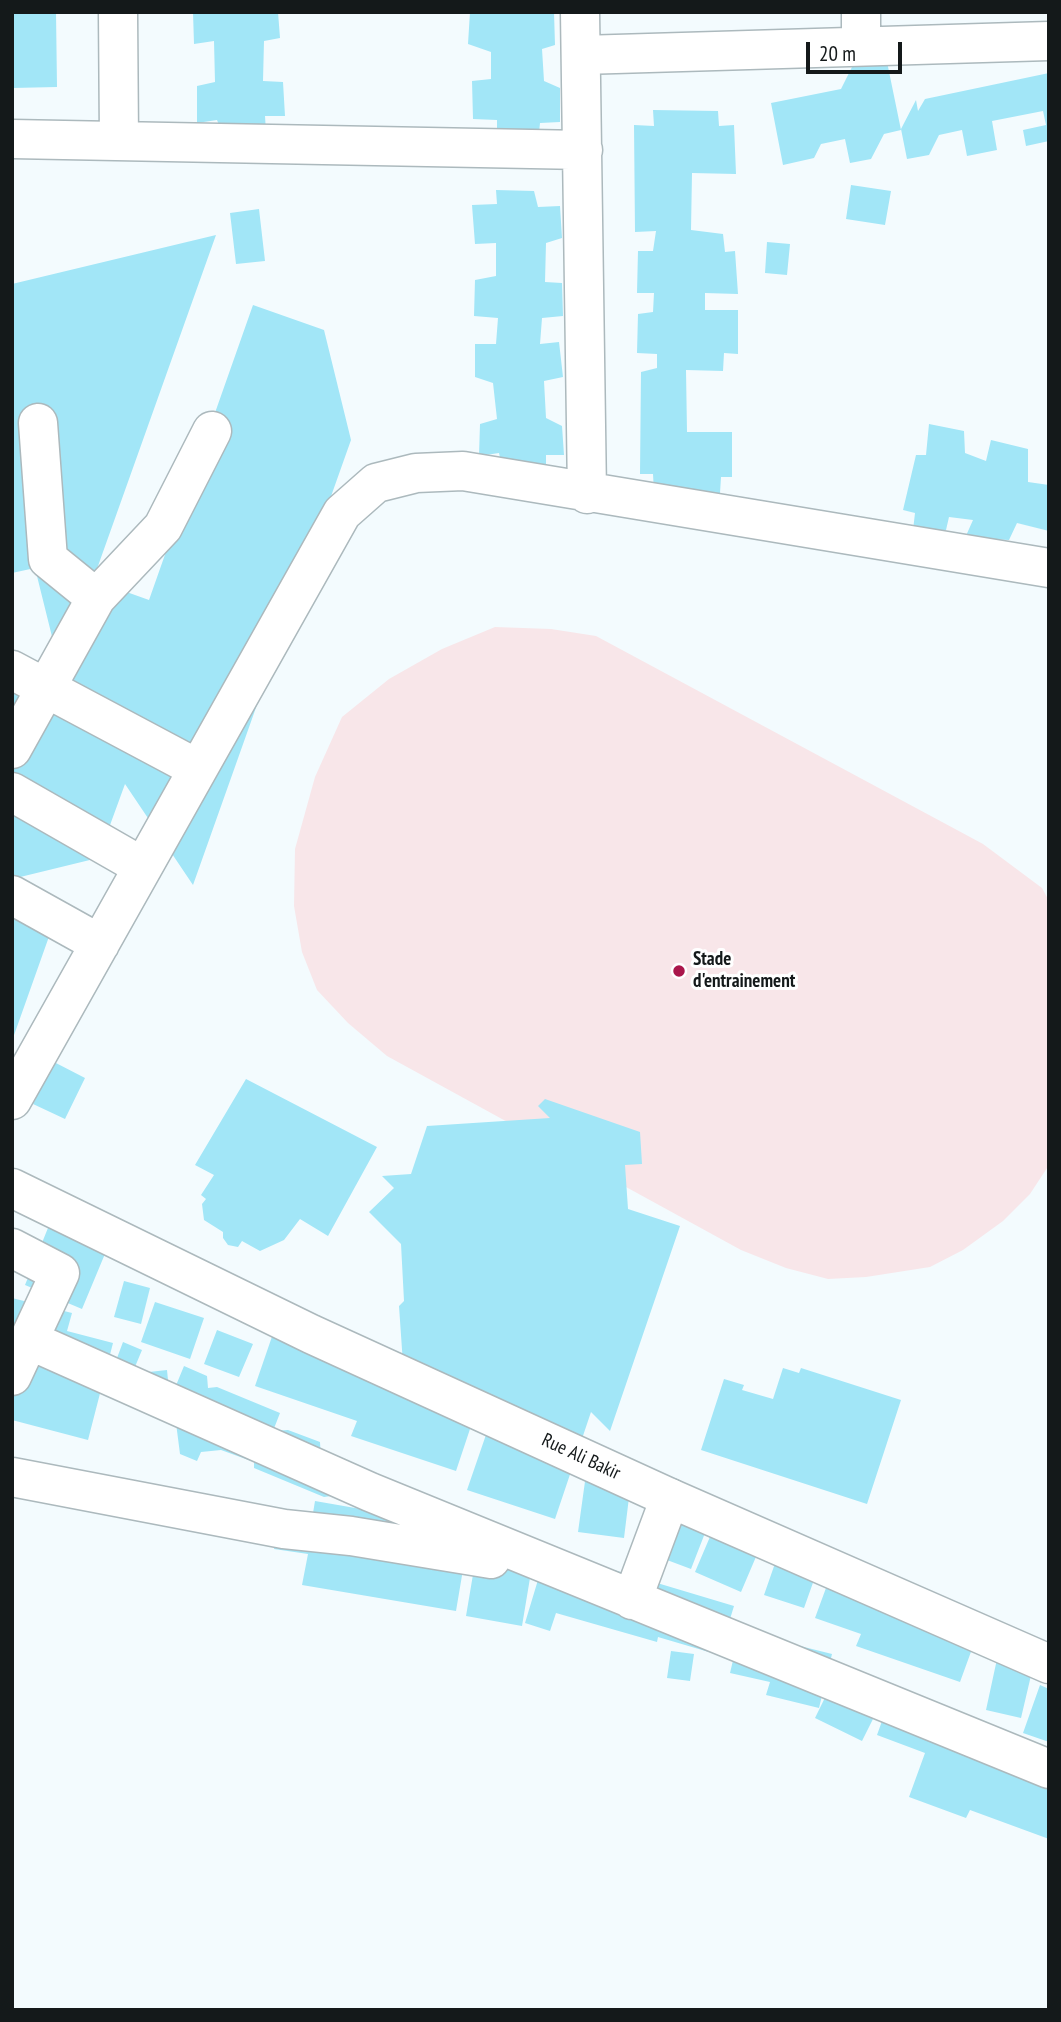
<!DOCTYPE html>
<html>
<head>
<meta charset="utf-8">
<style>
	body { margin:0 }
	#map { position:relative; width:1061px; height:2022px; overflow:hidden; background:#f3fbfe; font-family:"PT Sans Narrow",sans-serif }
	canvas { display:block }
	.frame { position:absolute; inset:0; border:14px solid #14191a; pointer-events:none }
	.scale { position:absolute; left:806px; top:42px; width:96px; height:32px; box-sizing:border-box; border:4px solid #14191a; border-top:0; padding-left:9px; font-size:21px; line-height:24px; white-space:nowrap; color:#14191a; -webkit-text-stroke:5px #fff; paint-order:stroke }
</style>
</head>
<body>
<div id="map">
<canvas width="1061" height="2022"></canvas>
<div class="frame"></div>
<div class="scale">20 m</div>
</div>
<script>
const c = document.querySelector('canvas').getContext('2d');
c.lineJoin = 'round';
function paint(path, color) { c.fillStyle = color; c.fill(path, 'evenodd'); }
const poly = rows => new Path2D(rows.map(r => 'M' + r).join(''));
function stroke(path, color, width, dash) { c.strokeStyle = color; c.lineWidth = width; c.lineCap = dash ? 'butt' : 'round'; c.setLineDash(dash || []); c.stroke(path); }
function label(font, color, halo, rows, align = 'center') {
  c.font = font + ' "PT Sans Narrow",sans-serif'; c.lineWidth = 6; c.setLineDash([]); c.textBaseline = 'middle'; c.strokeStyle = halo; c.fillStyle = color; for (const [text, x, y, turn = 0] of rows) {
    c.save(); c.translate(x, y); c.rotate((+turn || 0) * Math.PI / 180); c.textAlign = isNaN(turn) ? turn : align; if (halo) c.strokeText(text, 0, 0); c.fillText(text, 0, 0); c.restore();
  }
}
paint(poly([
	[495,627,551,629,596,636,983,844,1042,888,1049,901,1049,1165,1030,1194,1003,1221,963,1250,930,1267,866,1277,828,1279,786,1268,741,1250,387,1056,348,1023,317,990,302,952,294,906,295,849,315,777,342,717,389,679,442,649]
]), '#f8e6e9');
paint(poly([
	[12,12,56,12,57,87,12,88],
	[193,12,278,12,280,38,264,41,263,81,283,82,285,116,265,116,266,132,222,132,217,120,197,123,197,86,215,82,214,41,194,44],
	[470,12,554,12,555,45,542,49,544,81,560,88,560,122,540,123,539,133,497,130,497,120,473,119,472,81,491,79,491,52,468,44],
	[886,57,901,130,884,134,871,159,850,163,845,139,821,144,814,158,783,165,771,103,841,89,854,63],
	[1049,73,1049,141,1026,146,1023,130,1046,125,1043,111,992,121,997,150,967,156,962,130,939,135,929,155,907,159,901,129,916,100,918,111,925,99],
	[653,110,718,111,719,126,734,125,736,174,692,173,691,230,723,234,725,252,735,251,738,294,705,293,705,310,738,310,738,354,724,353,723,371,686,370,687,432,732,432,732,477,721,477,720,493,654,492,653,474,640,474,641,372,657,368,657,354,637,353,638,314,653,312,654,293,637,293,638,251,653,251,656,231,635,232,634,125,654,126],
	[851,185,891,191,885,225,846,219],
	[496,190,534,191,538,207,560,206,562,238,546,243,545,282,562,283,563,316,542,318,540,344,559,342,563,377,544,381,546,418,562,426,564,455,546,455,546,469,502,467,499,453,479,456,480,424,497,419,493,383,475,377,475,344,496,344,498,318,474,316,475,280,496,276,496,243,475,244,472,205,497,204],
	[259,209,265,261,236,264,230,213],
	[216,235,93,580,149,600,253,305,324,330,351,440,193,885,125,784,98,858,12,879,12,693,22,666,63,681,35,568,12,573,12,284],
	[767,242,790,244,787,275,765,273],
	[929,424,964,431,965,453,986,461,991,440,1028,449,1028,482,1049,485,1049,531,1017,523,1009,540,965,538,973,520,949,517,946,530,913,530,915,513,903,510,916,455,926,455],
	[12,899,57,914,13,1038,12,1038],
	[54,1062,85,1078,65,1119,33,1104],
	[246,1079,377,1147,328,1236,300,1219,284,1240,260,1251,242,1241,238,1247,228,1245,223,1238,223,1232,204,1220,202,1204,206,1199,201,1195,214,1175,195,1165],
	[545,1099,640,1132,642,1164,625,1165,628,1209,680,1226,610,1431,591,1412,555,1519,467,1490,489,1426,478,1405,456,1471,351,1436,357,1421,255,1386,277,1322,403,1364,399,1306,404,1301,401,1244,369,1212,394,1188,382,1176,411,1174,427,1126,550,1118,538,1106],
	[54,1213,112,1237,82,1309,25,1285],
	[124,1281,150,1288,141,1324,114,1317],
	[12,1298,72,1313,67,1331,113,1343,88,1440,12,1420],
	[155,1302,204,1318,190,1359,141,1342],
	[217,1330,253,1344,239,1377,204,1364],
	[123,1342,142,1350,132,1374,114,1366],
	[184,1366,207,1376,208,1388,217,1387,280,1413,273,1431,288,1430,320,1442,321,1460,338,1495,324,1497,254,1468,254,1462,221,1450,201,1452,197,1461,180,1454,176,1423,140,1373,167,1370,170,1400],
	[783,1368,799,1373,801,1368,901,1400,867,1504,701,1450,724,1379,744,1385,742,1390,773,1399],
	[587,1467,632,1473,624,1538,578,1532],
	[672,1499,712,1515,691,1569,651,1554],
	[315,1501,470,1528,456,1611,302,1585,308,1554,274,1549,281,1513,312,1519],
	[718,1518,764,1538,741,1592,695,1572],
	[479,1539,535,1548,522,1626,466,1616],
	[780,1549,820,1563,804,1608,764,1595],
	[547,1550,734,1606,719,1655,658,1637,657,1642,556,1613,550,1631,525,1623],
	[826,1588,859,1600,980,1627,960,1682,856,1646,861,1634,815,1618],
	[740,1631,832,1654,819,1708,766,1695,770,1682,730,1673],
	[671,1651,694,1654,690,1681,667,1678],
	[997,1659,1033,1667,1021,1718,986,1710],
	[839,1669,887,1691,862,1741,815,1718],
	[1040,1685,1049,1689,1049,1742,1023,1733],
	[891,1696,1049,1755,1049,1839,970,1810,966,1818,909,1797,925,1753,877,1735]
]), '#a2e6f7');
const minor = poly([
	[118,12,119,140],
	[580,12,587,494],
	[861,46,861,12],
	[582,55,1049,41],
	[12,139,583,150],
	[96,598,163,527,212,431],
	[12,670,198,769],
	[12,749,96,598,48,559,38,423],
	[12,792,143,867],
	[12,895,100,944],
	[12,1100,342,513,376,483,416,473,463,471,1049,568],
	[12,1248,60,1273,12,1376],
	[29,1340,370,1492,1049,1769],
	[12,1477,284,1529,351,1536,491,1559],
	[632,1600,670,1498]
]);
const tertiary = poly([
	[12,1188,311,1334,670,1498,1049,1664]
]);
stroke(minor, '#acb9bd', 41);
stroke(tertiary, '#acb9bd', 41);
stroke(minor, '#fff', 38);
stroke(tertiary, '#fff', 38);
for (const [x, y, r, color] of [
	[679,971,7,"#aa164b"]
]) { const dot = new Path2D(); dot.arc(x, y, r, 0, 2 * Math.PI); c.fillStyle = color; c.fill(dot); stroke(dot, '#fff', 2.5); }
label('bold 19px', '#14191a', '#fff', [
	["Stade",693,960],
	["d'entrainement",693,982]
], 'left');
label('19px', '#14191a', '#fff', [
	["Rue Ali Bakir",581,1457,25]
]);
</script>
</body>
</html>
